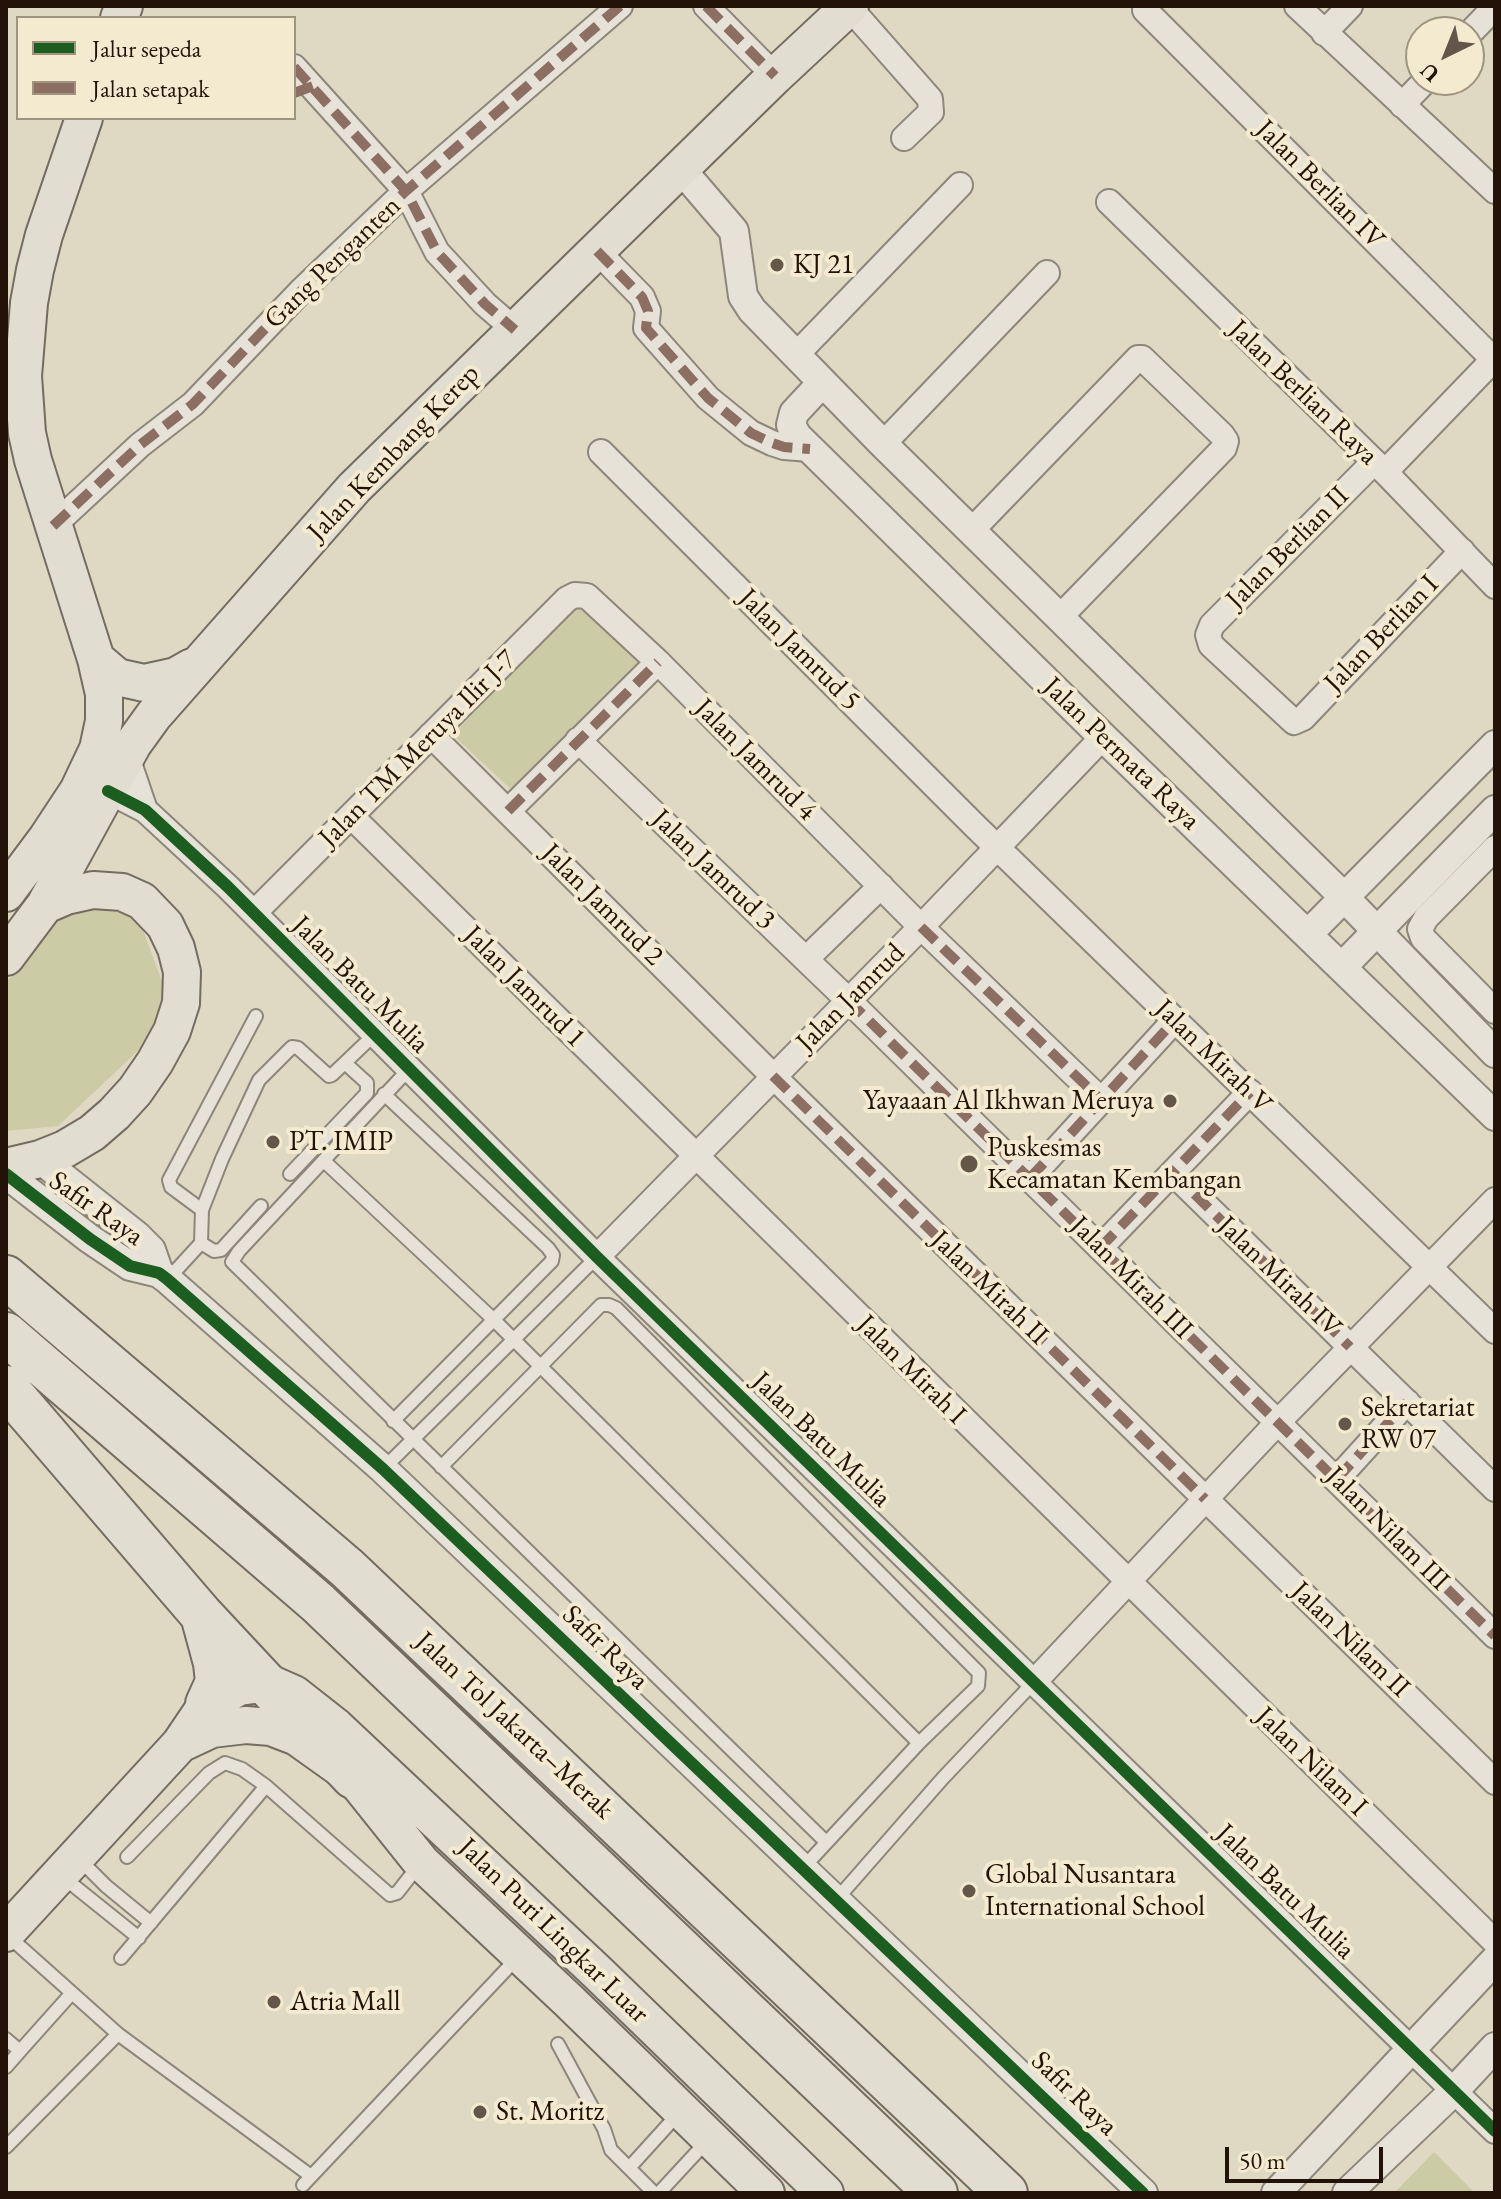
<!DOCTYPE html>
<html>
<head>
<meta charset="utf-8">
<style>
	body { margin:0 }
	#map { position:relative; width:1501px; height:2199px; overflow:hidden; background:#dfd8c3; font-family:"EB Garamond",serif }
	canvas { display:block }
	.frame { position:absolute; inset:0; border:8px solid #221207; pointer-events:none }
	.legend { position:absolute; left:16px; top:16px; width:280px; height:104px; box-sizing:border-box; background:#f3ead0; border:2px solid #9f9480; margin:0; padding:10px 14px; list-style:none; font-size:24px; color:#221207 }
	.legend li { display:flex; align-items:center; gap:16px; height:40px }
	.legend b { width:40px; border:2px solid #9f9480 }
	.north { position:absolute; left:1405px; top:16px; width:80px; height:80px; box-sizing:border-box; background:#f3ead0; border:2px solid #9f9480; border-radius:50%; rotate:223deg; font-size:22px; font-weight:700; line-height:32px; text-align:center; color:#221207 }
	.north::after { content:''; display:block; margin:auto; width:28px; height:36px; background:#645749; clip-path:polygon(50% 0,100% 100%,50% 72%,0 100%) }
	.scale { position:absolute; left:1225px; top:2147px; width:158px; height:36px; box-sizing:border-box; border:4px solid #221207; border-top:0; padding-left:10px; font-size:24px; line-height:28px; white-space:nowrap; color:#221207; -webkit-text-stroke:6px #f3ead0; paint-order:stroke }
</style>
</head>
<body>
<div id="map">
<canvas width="1501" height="2199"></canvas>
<div class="frame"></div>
<ul class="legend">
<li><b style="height:10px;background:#1b5e20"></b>Jalur sepeda</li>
<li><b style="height:10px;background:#8d6e63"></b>Jalan setapak</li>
</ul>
<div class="north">U</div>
<div class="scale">50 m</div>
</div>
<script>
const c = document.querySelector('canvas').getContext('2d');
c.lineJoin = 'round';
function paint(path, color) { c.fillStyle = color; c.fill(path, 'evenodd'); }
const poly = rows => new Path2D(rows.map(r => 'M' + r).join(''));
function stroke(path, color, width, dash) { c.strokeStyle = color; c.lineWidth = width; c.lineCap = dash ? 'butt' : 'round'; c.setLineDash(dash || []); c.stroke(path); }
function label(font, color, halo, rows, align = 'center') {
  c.font = font + ' "EB Garamond",serif'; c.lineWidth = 8; c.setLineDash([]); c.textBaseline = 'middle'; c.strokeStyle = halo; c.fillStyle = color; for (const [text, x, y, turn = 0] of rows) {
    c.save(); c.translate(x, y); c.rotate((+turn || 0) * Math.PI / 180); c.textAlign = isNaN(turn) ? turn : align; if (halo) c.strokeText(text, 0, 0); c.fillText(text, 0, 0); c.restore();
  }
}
paint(poly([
	[579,602,641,661,515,793,453,735],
	[76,897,139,919,168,998,159,1031,58,1126,6,1131,6,983],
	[1434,2152,1475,2193,1394,2193]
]), '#cbcba5');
const service = poly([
	[410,1068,239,1251,232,1262,826,1842],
	[384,1094,548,1248,553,1255,552,1261,393,1421],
	[324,1161,493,1319,919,1743],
	[290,1174,367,1093,367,1083,345,1063],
	[202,1210,171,1187,169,1180,256,1016],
	[201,1243,214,1251,221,1250,261,1206],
	[168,1279,201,1243,202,1210,222,1159,259,1080,292,1047,298,1048,329,1076,332,1075,375,1034],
	[441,1467,601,1305,609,1305,616,1308,979,1673,978,1686,919,1743,802,1869],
	[383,1469,597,1257],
	[127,1857,209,1773,225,1763,242,1769,266,1786],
	[79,1859,106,1886,151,1923],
	[63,1877,139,1938],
	[836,1900,943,1778,1035,1681],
	[121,1958,266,1786,390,1895,397,1893,419,1865],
	[118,2034,311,2176],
	[6,2039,20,2051,6,2067],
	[558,2044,604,2129,611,2150,654,2193],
	[20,2051,71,1994],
	[6,2147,118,2034,6,1934],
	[629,2168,678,2114],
	[303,2185,518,1957],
	[659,2193,708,2140]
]);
const minor = poly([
	[706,6,775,76],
	[1297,6,1495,191],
	[849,7,930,99,931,112,904,138],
	[1145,10,1495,361],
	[1324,33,1350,6],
	[1469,34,1495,7],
	[294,67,406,191,437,252,485,304,515,330],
	[1402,105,1426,80],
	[1109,202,1385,472,1495,586],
	[597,251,642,297,648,311,646,328,708,398,751,433,772,443,784,447,810,449],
	[796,355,960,185],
	[883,444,1047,273],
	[601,452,976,827,1495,1331],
	[1373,463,1212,625,1208,635,1211,645,1294,722,1303,718,1462,551],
	[1385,472,1495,358],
	[53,526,140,445,193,404,301,291,406,191,620,6],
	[972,530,1138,358,1142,358,1222,435,1226,441,1224,448,1059,618],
	[431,735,773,1076,1495,1782],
	[578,740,848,1000,1495,1636],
	[127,757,145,810],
	[108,791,145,810,228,887,597,1257,1495,2131],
	[508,811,658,662],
	[351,816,1495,1942],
	[1495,848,1426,918,1420,929,1423,938,1495,1011],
	[254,913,567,599,575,595,587,596,658,662,921,927,1100,1099],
	[806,959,881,886],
	[1173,1173,1495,1489],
	[1030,1178,1175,1020],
	[1100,1248,1250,1092],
	[597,1257,921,927,1103,737],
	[1337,1479,1407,1402],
	[1035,1681,1278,1422,1495,1200]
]);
const tertiary = poly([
	[681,169,734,231,743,296,752,310,883,444,1343,896,1495,1053],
	[822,383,794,413,791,425,797,436,1103,737,1495,1116],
	[1308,934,1495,745],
	[1342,967,1495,810],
	[40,1159,137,1236,151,1250,159,1273],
	[6,1174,90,1239,130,1266,159,1273,167,1279,383,1469,1143,2193],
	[1276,2193,1495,1960],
	[1347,2193,1454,2091,1495,2047]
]);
const primary = poly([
	[119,18,124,6],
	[96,659,117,677,144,683,176,676,192,667],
	[6,893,47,838,78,791,98,749,104,721,104,694,96,659,33,460,27,433,23,376,29,303,35,270,44,235,84,118],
	[6,957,45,905,133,744,154,715,354,488,775,76,850,6],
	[6,1167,40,1159,65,1149,92,1133,114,1114,135,1091,155,1062,172,1031,181,1003,182,972,176,948,165,925,142,901,122,892,93,890,66,896,45,905],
	[180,1744,212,1729,246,1725,271,1727,297,1737,353,1777,421,1862,569,2001,766,2193],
	[6,1933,180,1744,207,1704,239,1687,269,1683,294,1694,336,1727,597,1972,825,2193]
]);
const motorway = poly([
	[6,1277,347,1568,1006,2193],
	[6,1334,318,1603,936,2193],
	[6,1387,201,1614,353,1777],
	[202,1615,215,1663,217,1682,207,1704]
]);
stroke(service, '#8c877a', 16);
stroke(minor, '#8c877a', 28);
stroke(tertiary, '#8c877a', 32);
stroke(primary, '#726c61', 40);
stroke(motorway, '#726c61', 46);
stroke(service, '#e7e2d7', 12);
stroke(minor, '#e7e2d7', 24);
stroke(tertiary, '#e7e2d7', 28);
stroke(primary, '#e2ddd1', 36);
stroke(motorway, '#e2ddd1', 42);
stroke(poly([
	[706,6,775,76],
	[294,67,406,191,437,252,485,304,515,330],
	[294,93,313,86],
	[597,251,642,297,648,311,646,328,708,398,751,433,772,443,784,447,810,449],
	[53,526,140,445,193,404,301,291,406,191,620,6],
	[508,811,658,662],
	[921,927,1100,1099],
	[848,1000,1495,1636],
	[773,1076,1205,1499],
	[1173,1173,1350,1347],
	[1030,1178,1175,1020],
	[1100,1248,1250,1092],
	[1337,1479,1407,1402]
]), '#8d6e63', 10, [20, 10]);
stroke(poly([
	[108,791,145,810,228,887,597,1257,1495,2131],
	[6,1174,90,1239,130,1266,159,1273,167,1279,383,1469,1143,2193]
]), '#1b5e20', 12);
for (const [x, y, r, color] of [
	[777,265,8,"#645749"],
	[1170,1101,8,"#645749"],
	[273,1142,8,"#645749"],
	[969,1164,10,"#645749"],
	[1345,1424,8,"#645749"],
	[969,1891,8,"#645749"],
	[274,2002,8,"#645749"],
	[480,2112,8,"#645749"]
]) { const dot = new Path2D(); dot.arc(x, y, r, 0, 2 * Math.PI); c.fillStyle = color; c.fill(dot); stroke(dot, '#f3ead0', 3); }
label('28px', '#221207', '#f3ead0', [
	["Jalan Berlian IV",1320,185,45],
	["Gang Penganten",333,263,-44],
	["Jalan Berlian Raya",1303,393,44],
	["Jalan Kembang Kerep",394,453,-46],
	["Jalan Berlian II",1288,548,-45],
	["Jalan Berlian I",1382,634,-46],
	["Jalan Jamrud 5",799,650,45],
	["Jalan TM Meruya Ilir J-7",418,749,-45],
	["Jalan Permata Raya",1121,754,44],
	["Jalan Jamrud 4",755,760,45],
	["Jalan Jamrud 3",713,870,44],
	["Jalan Jamrud 2",602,905,45],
	["Jalan Batu Mulia",360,985,45],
	["Jalan Jamrud 1",524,987,45],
	["Jalan Jamrud",851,998,-45],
	["Jalan Mirah V",1213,1057,44],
	["Safir Raya",96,1209,35],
	["Jalan Mirah IV",1279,1277,44],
	["Jalan Mirah III",1131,1278,45],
	["Jalan Mirah II",989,1288,44],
	["Jalan Mirah I",911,1370,45],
	["Jalan Batu Mulia",821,1440,44],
	["Jalan Nilam III",1387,1529,45],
	["Jalan Nilam II",1350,1640,44],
	["Safir Raya",605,1648,44],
	["Jalan Tol Jakarta–Merak",514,1726,43],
	["Jalan Nilam I",1311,1762,44],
	["Jalan Batu Mulia",1285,1892,44],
	["Jalan Puri Lingkar Luar",553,1931,44],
	["Safir Raya",1074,2094,44]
]);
label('28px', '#221207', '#f3ead0', [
	["KJ 21",793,265],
	["Yayaaan Al Ikhwan Meruya",1154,1101,"right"],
	["PT. IMIP",289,1142],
	["Puskesmas",987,1148],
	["Kecamatan Kembangan",987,1180],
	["Sekretariat",1361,1408],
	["RW 07",1361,1440],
	["Global Nusantara",985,1875],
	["International School",985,1907],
	["Atria Mall",290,2002],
	["St. Moritz",496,2112]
], 'left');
</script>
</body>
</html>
